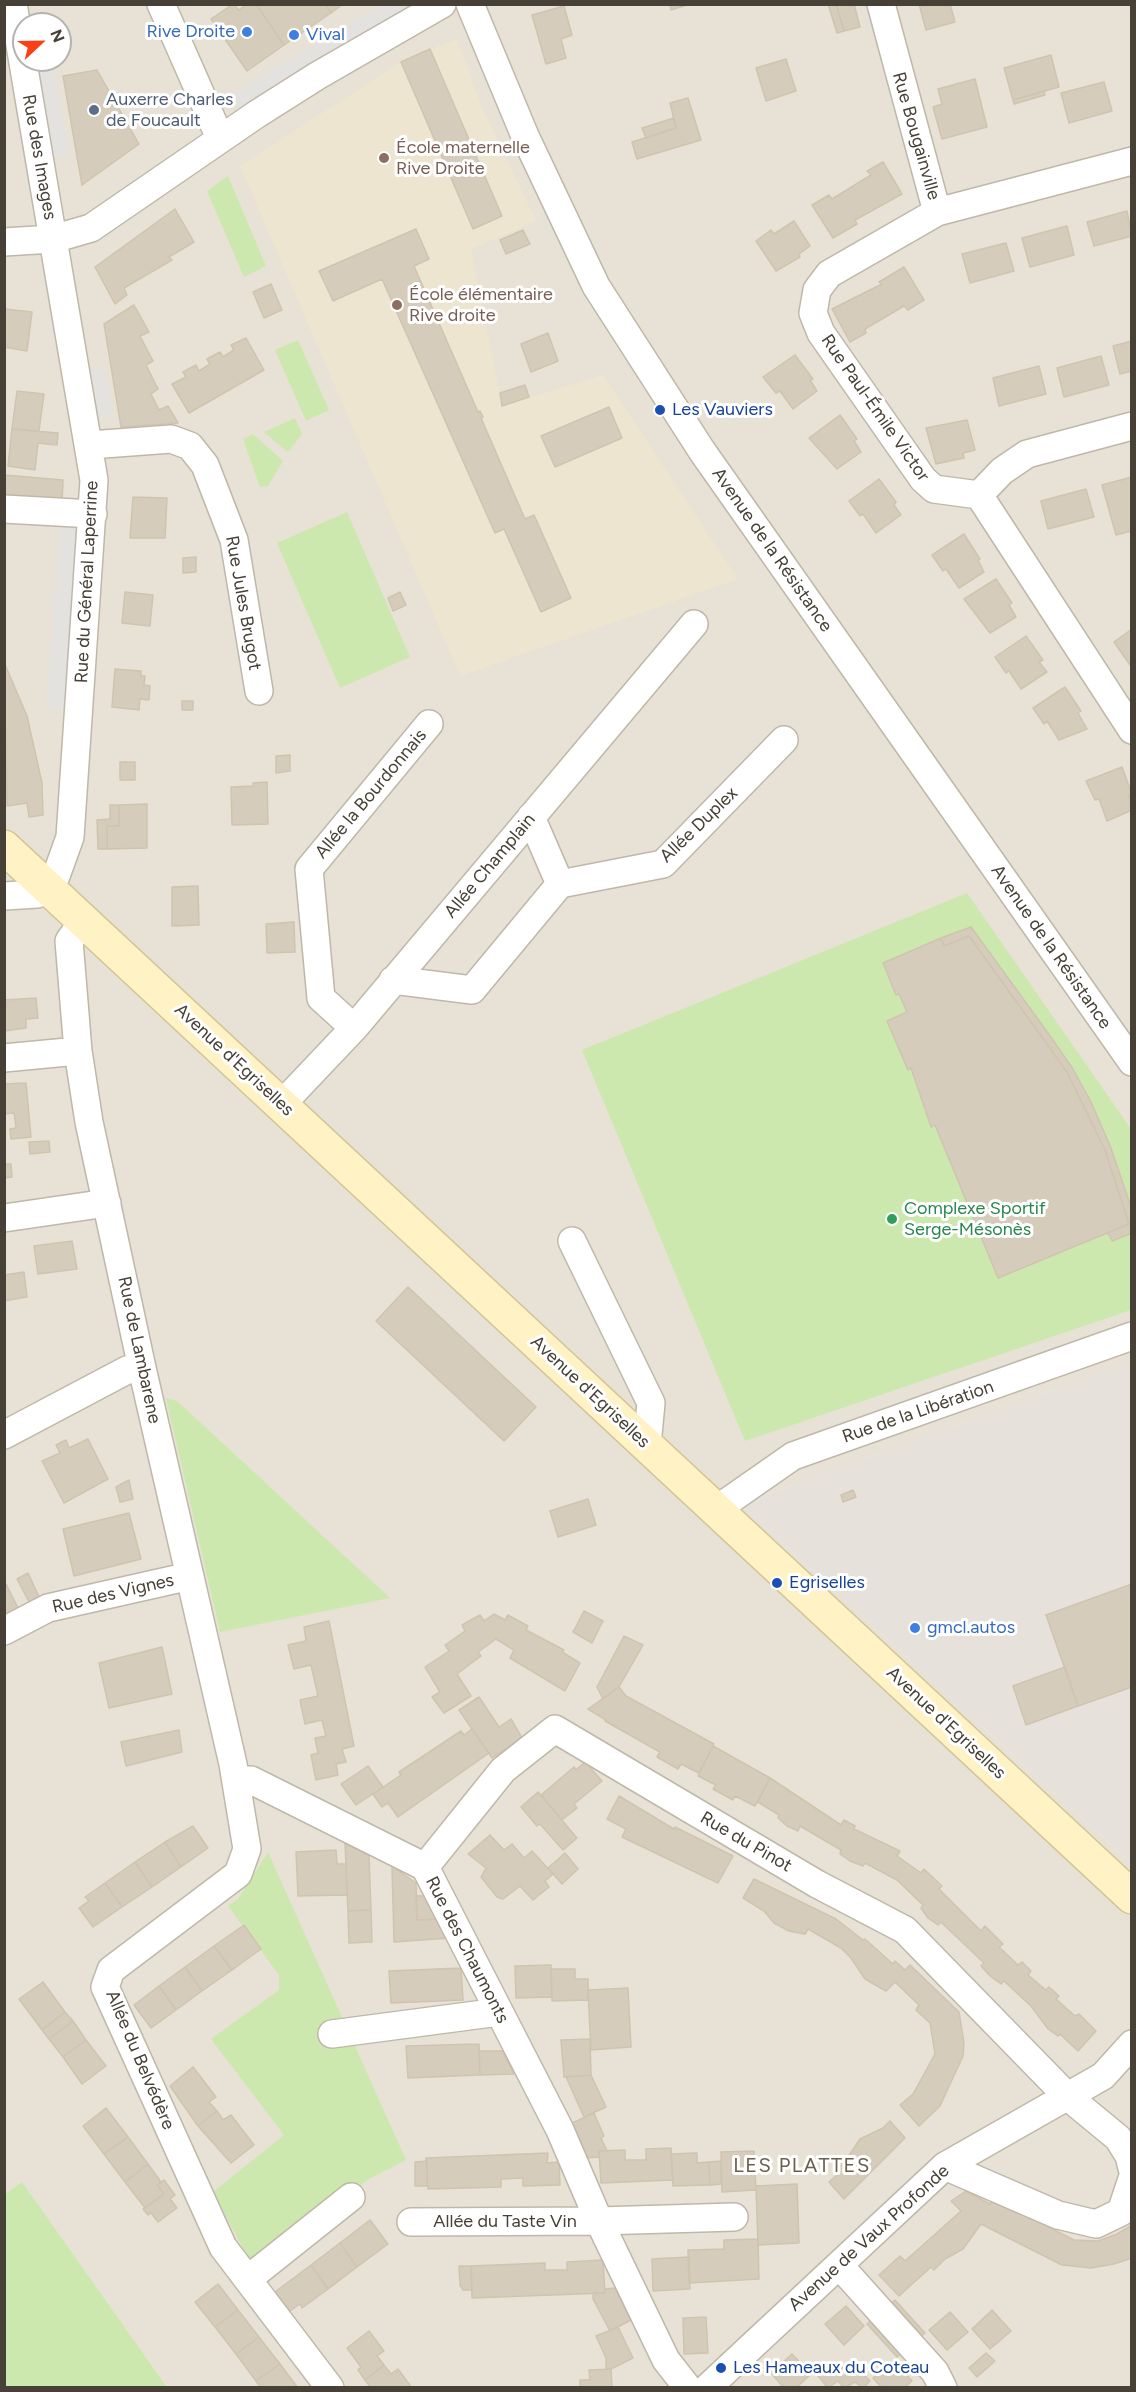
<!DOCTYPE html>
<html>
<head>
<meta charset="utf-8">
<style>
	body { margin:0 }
	#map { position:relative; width:1136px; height:2392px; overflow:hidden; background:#f3f0e7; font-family:Figtree,sans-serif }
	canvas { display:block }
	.frame { position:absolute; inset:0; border:6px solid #464036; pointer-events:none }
	.north { position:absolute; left:12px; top:12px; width:60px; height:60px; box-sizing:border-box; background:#fff; border:2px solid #b5b3af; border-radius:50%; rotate:68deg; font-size:16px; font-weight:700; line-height:24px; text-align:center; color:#464036 }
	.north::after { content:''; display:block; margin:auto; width:21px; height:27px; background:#fa4017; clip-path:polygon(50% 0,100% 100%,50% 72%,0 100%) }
</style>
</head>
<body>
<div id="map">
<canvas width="1136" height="2392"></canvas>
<div class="frame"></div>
<div class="north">N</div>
</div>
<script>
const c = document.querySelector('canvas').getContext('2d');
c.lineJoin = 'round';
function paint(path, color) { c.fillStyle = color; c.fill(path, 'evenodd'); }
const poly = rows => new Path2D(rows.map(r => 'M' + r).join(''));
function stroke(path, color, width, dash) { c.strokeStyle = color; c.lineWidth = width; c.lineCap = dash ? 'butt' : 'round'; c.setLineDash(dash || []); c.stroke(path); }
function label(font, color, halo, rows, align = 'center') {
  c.font = font + ' Figtree,sans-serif'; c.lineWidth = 6; c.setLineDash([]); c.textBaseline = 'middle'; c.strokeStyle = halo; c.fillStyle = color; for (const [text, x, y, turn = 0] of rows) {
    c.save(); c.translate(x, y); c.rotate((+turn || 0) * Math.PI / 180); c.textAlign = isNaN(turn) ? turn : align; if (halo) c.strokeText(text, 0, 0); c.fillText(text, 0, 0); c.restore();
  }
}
paint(poly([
	[5,5,1131,5,1131,1362,740,1504,1131,1863,1131,2387,167,2387,22,2183,5,2194],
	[24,24,60,24,60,60,24,60]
]), '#e7e2d5');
paint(poly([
	[1131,1362,1131,1863,740,1504]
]), '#e6e1db');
paint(poly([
	[457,39,482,107,536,221,471,249,502,406,603,375,738,579,460,676,240,166,401,62]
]), '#ede5d0');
paint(poly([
	[228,176,266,266,244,277,207,191],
	[298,340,329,410,306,421,275,350],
	[295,418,302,434,288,452,264,432],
	[253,434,283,461,268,486,260,487,243,439],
	[347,512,410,657,340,688,277,543],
	[967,893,1131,1129,1131,1310,745,1441,582,1050],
	[166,1398,177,1401,390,1598,220,1632],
	[268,1852,406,2160,369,2179,250,2261,213,2192,284,2135,211,2039,279,1990,279,1975,228,1906,238,1899],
	[22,2182,167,2387,5,2387,5,2194]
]), '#cde8af');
paint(poly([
	[381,5,419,5,241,111,231,94],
	[32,60,52,60,69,155,50,158],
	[104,366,114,415,94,419,85,370],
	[59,527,81,529,69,710,46,709]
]), '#e4e2df');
const building = poly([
	[233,4,239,10,247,4,256,4,284,45,247,71,211,19,233,4],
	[256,4,326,4,331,13,284,45,256,4],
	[326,4,343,4,331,13,326,4],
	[670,4,690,4,671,10,670,4],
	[828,4,836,4,844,31,837,33,828,4],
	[836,4,854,4,860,27,844,31,836,4],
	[919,4,950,4,955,22,926,30,919,4],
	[564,6,572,35,561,39,566,58,546,64,532,15,564,6],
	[430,49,502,216,473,229,401,62,430,49],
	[1051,55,1059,87,1013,100,1004,68,1051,55],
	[786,59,796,91,766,101,756,68,786,59],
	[97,70,139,144,82,185,63,76,97,70],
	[975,79,987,127,942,139,933,107,942,104,938,89,975,79],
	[1104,82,1112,111,1069,123,1061,93,1104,82],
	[1044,91,1045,95,1014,104,1013,100,1044,91],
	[688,98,701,140,637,159,632,142,676,128,670,103,688,98],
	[674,118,676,128,646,138,642,128,674,118],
	[883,162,902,194,855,220,857,224,833,238,812,205,829,195,832,199,871,175,867,171,883,162],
	[175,209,194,242,169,257,172,260,124,288,127,295,115,304,95,267,175,209],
	[1127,211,1132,236,1094,246,1087,222,1127,211],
	[794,221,810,246,799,254,800,257,776,271,756,241,771,230,774,234,794,221],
	[1067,226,1074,255,1030,267,1022,238,1067,226],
	[416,229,429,259,414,266,478,412,480,411,483,417,481,418,525,519,534,515,571,598,541,612,504,529,495,533,382,279,333,301,319,271,416,229],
	[523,230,530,244,506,254,500,240,523,230],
	[1006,243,1014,271,970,283,962,254,1006,243],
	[904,267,924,300,908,310,904,306,865,329,866,333,850,342,832,309,882,284,879,282,904,267],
	[271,284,282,310,264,318,253,292,271,284],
	[134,305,149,332,140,336,153,361,146,365,158,389,151,394,159,410,168,406,178,423,121,427,104,324,134,305],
	[5,309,32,312,27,351,4,347,5,309],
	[548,333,558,361,531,372,521,344,548,333],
	[246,338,264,370,189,413,172,384,186,377,183,372,196,365,199,371,210,364,207,359,220,352,223,357,234,350,231,345,246,338],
	[1132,341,1132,371,1120,374,1113,346,1132,341],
	[795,355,813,379,810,380,817,391,793,409,780,391,776,393,763,377,795,355],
	[1101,356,1109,385,1064,397,1057,368,1101,356],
	[1039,366,1046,394,999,406,993,378,1039,366],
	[525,385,529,397,502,406,500,393,525,385],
	[17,391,44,394,39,431,12,429,17,391],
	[609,407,622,438,555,467,541,436,609,407],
	[840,415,857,439,854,441,861,452,837,469,809,438,840,415],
	[967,420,975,450,963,453,964,458,936,464,926,428,967,420],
	[12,429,58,433,57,445,38,443,35,470,8,466,12,429],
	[4,475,63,480,62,503,4,499,4,475],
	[1132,477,1132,534,1131,531,1116,535,1102,485,1132,477],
	[879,479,896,502,894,505,901,515,876,533,863,514,860,516,849,501,879,479],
	[1086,489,1094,517,1048,529,1041,501,1086,489],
	[133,497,167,498,165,538,130,538,133,497],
	[964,534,980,559,978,560,984,572,959,588,946,569,943,571,932,555,964,534],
	[196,557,196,572,183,573,183,558,196,557],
	[996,579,1012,603,1009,605,1016,617,990,633,964,599,996,579],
	[125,592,153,595,150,626,122,623,125,592],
	[400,592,406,605,393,611,388,598,400,592],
	[1132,629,1132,664,1130,665,1114,642,1132,629],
	[1026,636,1043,660,1039,662,1047,672,1021,689,1009,671,1006,673,995,657,1026,636],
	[4,662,27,716,42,783,43,815,29,817,27,803,7,806,4,662],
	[115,669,141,671,141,676,145,676,144,685,150,686,149,700,140,699,139,710,112,707,115,669],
	[1065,687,1081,711,1078,713,1087,729,1059,740,1047,721,1044,724,1033,708,1065,687],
	[182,701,193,701,193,710,182,710,182,701],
	[290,755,290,771,276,773,276,756,290,755],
	[120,762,135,762,135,780,120,780,120,762],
	[1122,767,1132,794,1129,795,1132,810,1107,821,1099,799,1095,800,1086,781,1122,767],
	[267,782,268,824,232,825,231,787,253,786,253,783,267,782],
	[147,804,147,848,107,849,107,826,119,826,119,805,147,804],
	[110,805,119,805,119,826,107,826,107,849,98,849,97,820,110,819,110,805],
	[198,886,199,925,172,926,172,887,198,886],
	[294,922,295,952,267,953,266,924,294,922],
	[971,927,1048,1033,1073,1069,1091,1102,1111,1148,1132,1210,1132,1233,1112,1241,1108,1233,1129,1224,1105,1150,1067,1072,969,936,944,946,941,938,971,927],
	[969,936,1067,1072,1105,1150,1129,1224,998,1278,935,1125,931,1127,911,1068,908,1070,887,1021,907,1012,899,994,896,995,883,963,941,938,944,946,969,936],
	[36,998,38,1018,26,1019,26,1028,4,1031,4,1000,36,998],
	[26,1083,31,1137,11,1139,10,1129,16,1128,14,1113,4,1114,4,1084,26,1083],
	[49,1141,50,1152,30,1154,29,1142,49,1141],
	[4,1164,11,1164,12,1177,4,1178,4,1164],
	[72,1241,77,1269,38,1274,34,1246,72,1241],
	[24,1272,27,1297,4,1301,4,1275,24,1272],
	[408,1287,536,1407,504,1441,376,1321,408,1287],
	[88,1439,108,1479,64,1503,42,1461,60,1453,56,1445,66,1440,69,1448,88,1439],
	[129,1480,133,1499,120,1502,116,1487,129,1480],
	[853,1490,856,1497,843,1502,841,1495,853,1490],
	[588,1499,596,1525,558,1537,550,1511,588,1499],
	[129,1513,141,1559,74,1576,63,1529,129,1513],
	[28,1573,39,1597,29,1602,17,1579,28,1573],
	[6,1584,18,1608,4,1615,4,1585,6,1584],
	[1132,1584,1132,1687,1078,1706,1046,1615,1132,1584],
	[584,1611,603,1621,592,1643,573,1632,584,1611],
	[494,1614,505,1620,508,1615,528,1626,526,1630,564,1650,562,1652,580,1663,565,1691,510,1658,514,1650,496,1639,478,1652,481,1656,457,1674,471,1696,444,1713,432,1697,440,1692,425,1667,449,1651,445,1645,465,1631,462,1625,480,1615,484,1621,494,1614],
	[329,1621,354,1746,342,1749,346,1762,336,1764,338,1775,316,1780,311,1755,318,1753,315,1738,326,1736,322,1720,305,1724,300,1700,318,1696,311,1665,294,1669,288,1645,306,1641,304,1627,329,1621],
	[624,1636,643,1645,619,1687,603,1699,597,1687,624,1636],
	[162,1647,172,1694,109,1708,99,1663,162,1647],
	[1065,1667,1078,1706,1026,1725,1013,1686,1065,1667],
	[619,1687,626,1696,714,1744,699,1773,681,1764,678,1769,657,1757,660,1752,605,1721,606,1720,588,1709,619,1687],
	[479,1697,499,1727,511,1719,522,1738,492,1758,459,1710,479,1697],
	[472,1729,489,1753,398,1817,388,1803,382,1807,373,1794,401,1775,399,1772,461,1731,464,1735,472,1729],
	[179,1730,182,1752,126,1766,121,1742,179,1730],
	[713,1746,770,1778,755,1806,735,1796,733,1800,713,1789,716,1785,698,1776,713,1746],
	[585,1762,602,1781,574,1804,577,1808,562,1820,541,1795,574,1767,576,1770,585,1762],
	[368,1766,383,1787,356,1805,341,1784,368,1766],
	[770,1778,841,1825,844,1820,855,1826,854,1829,900,1851,897,1856,921,1873,924,1869,942,1886,939,1889,981,1931,985,1926,1003,1944,999,1947,1018,1965,1022,1962,1031,1971,1028,1975,1046,1990,1049,1987,1059,1996,1056,1999,1075,2016,1079,2014,1096,2031,1078,2051,1060,2034,1058,2036,1048,2029,1031,2006,1004,1981,1001,1984,990,1976,981,1966,984,1963,941,1922,938,1925,928,1918,921,1908,923,1905,897,1880,865,1863,863,1866,850,1861,840,1854,841,1850,800,1826,798,1831,787,1826,778,1818,779,1815,758,1802,770,1778],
	[538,1792,577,1838,563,1850,540,1824,537,1826,521,1807,538,1792],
	[619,1796,674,1829,675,1827,733,1856,718,1883,622,1837,626,1829,607,1819,619,1796],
	[193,1826,208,1848,181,1867,165,1842,193,1826],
	[490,1835,504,1850,512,1844,524,1858,532,1851,553,1874,545,1881,549,1887,533,1900,520,1886,503,1899,497,1897,481,1877,486,1868,468,1854,490,1835],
	[165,1842,181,1867,152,1887,135,1862,165,1842],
	[345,1843,369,1855,371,1910,348,1911,345,1843],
	[336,1850,337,1864,346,1864,347,1895,298,1896,296,1852,336,1850],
	[565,1853,578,1869,562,1884,548,1868,565,1853],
	[135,1862,152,1887,122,1907,105,1883,135,1862],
	[392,1866,416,1883,417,1920,441,1919,450,1938,394,1942,392,1866],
	[754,1879,836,1919,863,1940,865,1939,893,1964,895,1961,905,1970,910,1965,959,2012,964,2043,963,2056,940,2106,919,2126,900,2105,913,2094,935,2054,930,2023,916,2010,919,2005,895,1982,886,1991,865,1979,851,1958,841,1948,808,1929,805,1934,789,1931,774,1923,764,1911,743,1898,754,1879],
	[105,1883,122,1907,93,1927,79,1908,89,1901,85,1897,105,1883],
	[416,1896,427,1896,441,1919,417,1920,416,1896],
	[371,1910,372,1942,349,1943,348,1911,371,1910],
	[244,1925,261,1949,232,1970,214,1946,244,1925],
	[214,1946,232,1970,202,1991,185,1967,214,1946],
	[551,1965,552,1997,516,1998,515,1966,551,1965],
	[185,1967,202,1991,176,2010,159,1986,185,1967],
	[461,1968,463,2000,391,2003,389,1971,461,1968],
	[551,1969,575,1969,575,1979,588,1979,588,2000,552,2001,551,1969],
	[43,1982,65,2012,42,2030,19,1999,43,1982],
	[159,1986,176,2010,151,2028,134,2005,159,1986],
	[628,1988,631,2047,591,2050,588,1990,628,1988],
	[65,2012,73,2021,49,2039,42,2030,65,2012],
	[73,2021,86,2040,63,2057,49,2039,73,2021],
	[590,2039,591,2075,564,2077,561,2040,590,2039],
	[86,2040,106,2066,82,2084,63,2057,86,2040],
	[479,2044,480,2075,408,2078,406,2046,479,2044],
	[479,2051,503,2051,514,2074,480,2075,479,2051],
	[193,2067,216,2097,209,2102,217,2111,198,2126,170,2086,193,2067],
	[591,2075,606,2107,584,2117,566,2077,591,2075],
	[106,2108,128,2137,104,2154,83,2126,106,2108],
	[217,2111,223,2120,231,2115,254,2145,231,2163,198,2126,217,2111],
	[594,2113,604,2136,601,2138,607,2151,599,2151,599,2157,585,2158,570,2124,594,2113],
	[890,2121,905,2138,844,2199,829,2182,838,2174,835,2171,846,2160,860,2139,883,2128,890,2121],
	[128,2137,148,2164,125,2182,104,2154,128,2137],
	[671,2148,673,2180,601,2183,599,2151,625,2150,625,2160,646,2160,646,2149,671,2148],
	[754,2151,756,2190,722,2192,721,2152,754,2151],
	[548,2153,547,2163,559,2162,560,2185,523,2186,523,2178,501,2179,501,2187,428,2189,426,2158,548,2153],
	[697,2153,697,2163,709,2162,710,2185,673,2186,671,2154,697,2153],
	[427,2161,427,2186,415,2186,415,2162,427,2161],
	[721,2161,721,2184,710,2185,709,2162,721,2161],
	[148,2164,161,2182,157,2185,164,2194,145,2208,125,2182,148,2164],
	[164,2180,175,2195,170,2199,177,2208,158,2222,151,2213,148,2215,143,2209,164,2194,157,2185,164,2180],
	[797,2184,799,2243,758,2245,756,2186,797,2184],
	[966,2191,990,2204,993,2199,1074,2240,1098,2241,1117,2234,1132,2225,1132,2258,1114,2264,1091,2268,1062,2265,981,2224,963,2249,945,2259,934,2270,931,2267,899,2296,879,2275,900,2256,905,2261,961,2211,951,2201,966,2191],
	[370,2220,388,2244,357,2267,340,2243,370,2220],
	[758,2239,759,2279,689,2283,688,2250,724,2249,724,2240,758,2239],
	[340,2243,357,2267,328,2289,311,2265,340,2243],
	[689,2257,690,2289,653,2291,652,2259,689,2257],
	[603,2260,605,2293,472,2298,471,2266,545,2263,545,2270,567,2270,567,2262,603,2260],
	[311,2265,328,2289,302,2308,300,2304,290,2311,275,2292,311,2265],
	[459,2266,471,2266,472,2290,463,2290,460,2285,459,2266],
	[218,2284,238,2310,215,2327,195,2302,218,2284],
	[615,2288,631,2320,610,2331,593,2299,593,2293,605,2293,605,2289,615,2288],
	[895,2300,925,2333,916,2341,886,2308,895,2300],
	[846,2306,864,2326,844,2345,825,2324,846,2306],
	[238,2310,259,2337,236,2354,215,2327,238,2310],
	[992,2310,1011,2331,990,2349,972,2329,992,2310],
	[950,2312,968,2332,947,2350,929,2330,950,2312],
	[876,2316,906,2350,897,2357,867,2324,876,2316],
	[706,2317,708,2353,684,2354,683,2318,706,2317],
	[618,2327,633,2358,611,2369,606,2368,606,2358,596,2336,618,2327],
	[369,2331,384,2351,377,2356,384,2365,365,2380,358,2370,361,2367,347,2348,369,2331],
	[259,2337,280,2364,256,2381,236,2354,259,2337],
	[986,2353,995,2361,977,2377,969,2368,986,2353],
	[792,2354,811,2374,796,2388,784,2388,771,2373,792,2354],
	[894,2360,912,2381,904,2388,882,2388,873,2378,894,2360],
	[280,2364,298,2388,261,2388,256,2381,280,2364],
	[823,2364,830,2372,840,2364,847,2372,855,2365,870,2381,863,2388,855,2382,844,2388,838,2381,828,2388,814,2371,823,2364],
	[384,2365,391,2374,398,2369,412,2388,371,2388,365,2380,384,2365],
	[611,2369,612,2388,580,2388,580,2380,590,2380,589,2370,611,2369]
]);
paint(building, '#d5ccbc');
stroke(building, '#d0c4af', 1.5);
const street = poly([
	[161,4,216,129],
	[470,4,525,136,596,286,702,451,1132,1062],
	[881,4,937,212,1132,161],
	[937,212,829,274,817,290,813,313,821,333,923,479,934,489,979,495],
	[4,242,53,239,91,228,257,114,317,76,442,4],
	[90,445,171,439,190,446,205,465,234,540,259,691],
	[979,495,1132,730],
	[979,495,1002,471,1027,454,1132,426],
	[4,509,93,514],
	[560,884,663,864,784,740],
	[4,896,37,894,48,887,56,876,70,837,94,480,13,4],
	[84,920,69,941,78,1051,89,1122,142,1368,233,1764,247,1849,238,1874,111,1970,105,1987,223,2247,330,2388],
	[393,980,472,990,560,884,531,817],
	[354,1028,321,998,309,869,429,724],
	[4,1058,78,1051],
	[281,1105,354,1028,694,624],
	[4,1218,107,1203],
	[572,1241,651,1403,647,1445],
	[4,1435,127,1370,142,1368],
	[717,1509,793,1456,1132,1336],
	[4,1631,48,1608,190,1576],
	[237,1780,251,1780,425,1867,560,2130,599,2221,666,2360,688,2388],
	[425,1867,503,1770,555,1729,817,1884,905,1930,1067,2096,1118,2138,1129,2156,1132,2168],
	[332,2034,499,2012],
	[945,2166,1058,2215,1096,2224,1121,2212,1132,2179],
	[411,2222,599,2221,734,2217],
	[839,2265,935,2372,943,2388],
	[248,2279,351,2197],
	[707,2388,945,2166,1103,2076,1132,2044]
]);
const secondary = poly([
	[4,847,1132,1897]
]);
stroke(street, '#bfb8a9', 30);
stroke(secondary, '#d4c596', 36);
stroke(street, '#fff', 27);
stroke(secondary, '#fff2c5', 33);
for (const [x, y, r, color] of [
	[247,32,6,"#3f7fe0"],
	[294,35,6,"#3f7fe0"],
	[94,110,6,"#5c6f8a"],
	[384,158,6,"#8d6e63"],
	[397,305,6,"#8d6e63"],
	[660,410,6,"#1a4fb4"],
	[892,1219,6,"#2e9e5b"],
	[777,1583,6,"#1a4fb4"],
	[915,1628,6,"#3f7fe0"],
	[721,2368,6,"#1a4fb4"]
]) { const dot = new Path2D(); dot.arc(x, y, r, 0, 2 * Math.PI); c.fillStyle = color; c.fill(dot); stroke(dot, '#fff', 2); }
label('18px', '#366cbe', '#fff', [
	["Rive Droite",235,32,"right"],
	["Vival",306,35],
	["gmcl.autos",927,1628]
], 'left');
label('18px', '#4e5e75', '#fff', [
	["Auxerre Charles",106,100],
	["de Foucault",106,121]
], 'left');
label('18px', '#464036', '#fff', [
	["Rue Bougainville",916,136,74],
	["Rue des Images",39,157,80],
	["Rue Paul-Émile Victor",875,408,55],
	["Avenue de la Résistance",772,550,55],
	["Rue du Général Laperrine",87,582,-87],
	["Rue Jules Brugot",243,603,80],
	["Allée la Bourdonnais",371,794,-50],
	["Allée Duplex",699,825,-44],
	["Allée Champlain",490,866,-50],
	["Avenue de la Résistance",1051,947,55],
	["Avenue d'Egriselles",234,1060,43],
	["Rue de Lambarene",139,1350,78],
	["Avenue d'Egriselles",590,1392,43],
	["Rue de la Libération",918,1412,-19],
	["Rue des Vignes",113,1594,-13],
	["Avenue d'Egriselles",946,1723,43],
	["Rue du Pinot",746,1842,30],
	["Rue des Chaumonts",467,1950,63],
	["Allée du Belvédère",140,2060,67],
	["Allée du Taste Vin",505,2222],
	["Avenue de Vaux Profonde",869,2238,-42]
]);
label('18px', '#785e54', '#fff', [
	["École maternelle",396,148],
	["Rive Droite",396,169],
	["École élémentaire",409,295],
	["Rive droite",409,316]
], 'left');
label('18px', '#164399', '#fff', [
	["Les Vauviers",672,410],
	["Egriselles",789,1583],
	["Les Hameaux du Coteau",733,2368]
], 'left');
label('18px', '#27864d', '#fff', [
	["Complexe Sportif",904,1209],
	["Serge-Mésonès",904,1230]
], 'left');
c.letterSpacing = '1.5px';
label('20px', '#695f4d', '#fff', [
	["LES PLATTES",802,2166]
]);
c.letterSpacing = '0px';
</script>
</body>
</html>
